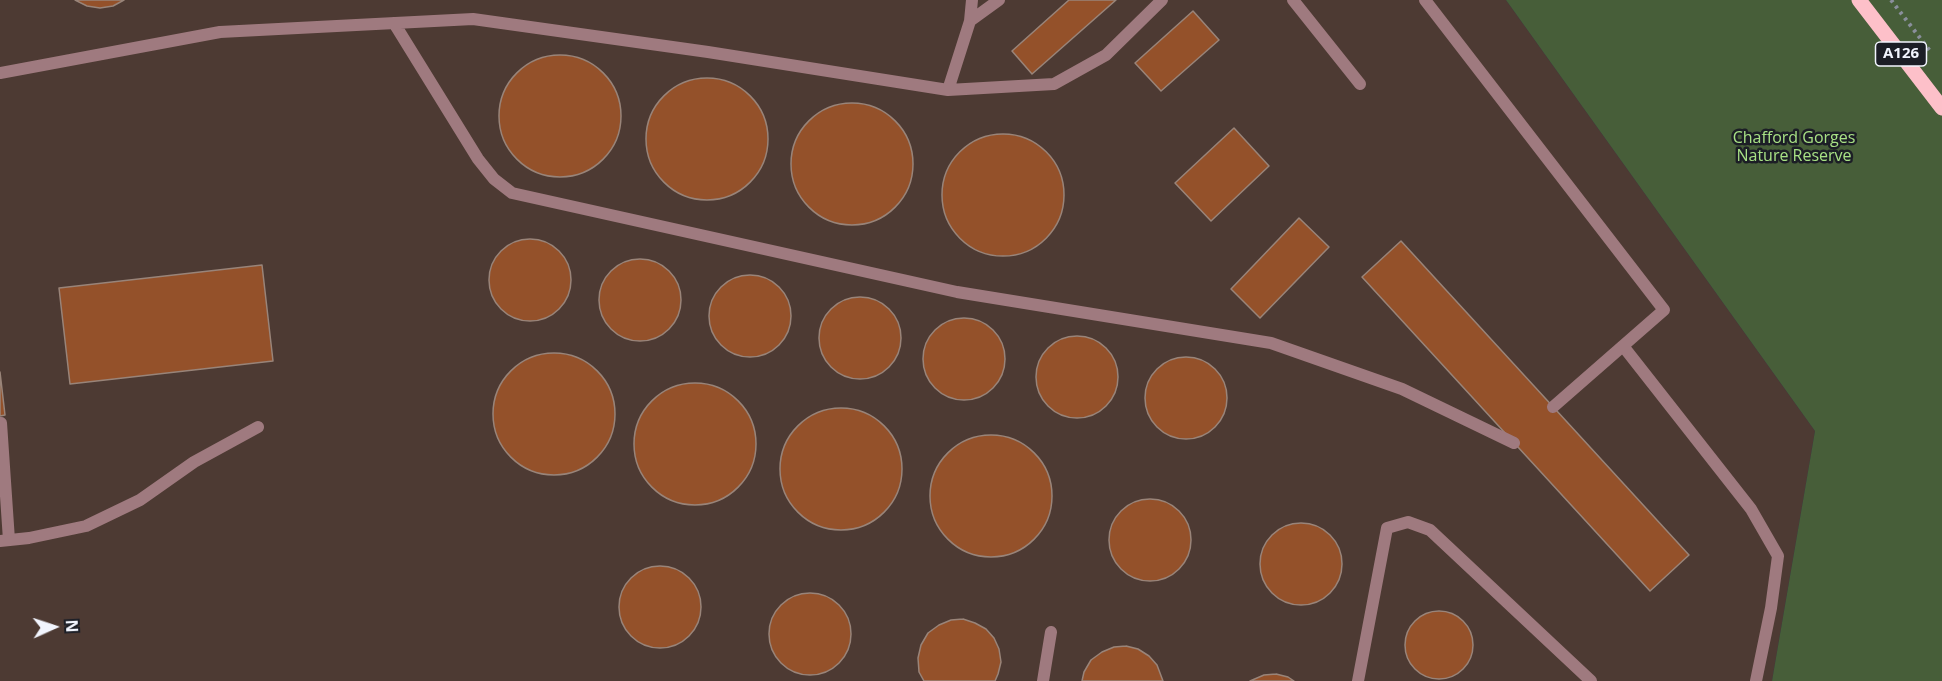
<!DOCTYPE html>
<html>
<head>
<meta charset="utf-8">
<style>
	body { margin:0 }
	#map { position:relative; width:1942px; height:681px; overflow:hidden; background:#313748; font-family:"Open Sans",sans-serif }
	canvas { display:block }
	.north { position:absolute; left:24px; top:597px; width:60px; height:60px; -webkit-text-stroke:4px #1c1e26; paint-order:stroke; rotate:87deg; font-size:16px; font-weight:700; line-height:24px; text-align:center; color:#f2f5fe }
	.north::after { content:''; display:block; margin:auto; width:21px; height:27px; background:#f2f5fe; clip-path:polygon(50% 0,100% 100%,50% 72%,0 100%) }
</style>
</head>
<body>
<div id="map">
<canvas width="1942" height="681"></canvas>
<div class="north">N</div>
</div>
<script>
const c = document.querySelector('canvas').getContext('2d');
c.lineJoin = 'round';
function paint(path, color) { c.fillStyle = color; c.fill(path, 'evenodd'); }
const poly = rows => new Path2D(rows.map(r => 'M' + r).join(''));
function stroke(path, color, width, dash) { c.strokeStyle = color; c.lineWidth = width; c.lineCap = dash ? 'butt' : 'round'; c.setLineDash(dash || []); c.stroke(path); }
function label(font, color, halo, rows, align = 'center') {
  c.font = font + ' "Open Sans",sans-serif'; c.lineWidth = 5; c.setLineDash([]); c.textBaseline = 'middle'; c.strokeStyle = halo; c.fillStyle = color; for (const [text, x, y, turn = 0] of rows) {
    c.save(); c.translate(x, y); c.rotate((+turn || 0) * Math.PI / 180); c.textAlign = isNaN(turn) ? turn : align; if (halo) c.strokeText(text, 0, 0); c.fillText(text, 0, 0); c.restore();
  }
}
paint(poly([
	[0,0,1506,0,1815,431,1772,681,0,681]
]), '#4d3a33');
paint(poly([
	[1506,0,1942,0,1942,681,1772,681,1815,431]
]), '#475e39');
const building = poly([
	[75,0,124,0,113,6,100,8,87,6,75,0],
	[1069,0,1116,0,1032,74,1012,51,1069,0],
	[1193,11,1219,40,1161,91,1135,63,1193,11],
	'499 116a61 61 0 1 1 122 0a61 61 0 1 1-122 0Z',
	'646 139a61 61 0 1 1 122 0a61 61 0 1 1-122 0Z',
	'791 164a61 61 0 1 1 122 0a61 61 0 1 1-122 0Z',
	[1234,128,1269,166,1211,221,1175,183,1234,128],
	'942 195a61 61 0 1 1 122 0a61 61 0 1 1-122 0Z',
	[1299,218,1329,247,1260,318,1231,289,1299,218],
	'489 280a41 41 0 1 1 82 0a41 41 0 1 1-82 0Z',
	[1401,241,1689,555,1650,591,1362,277,1401,241],
	'599 300a41 41 0 1 1 82 0a41 41 0 1 1-82 0Z',
	[262,265,273,361,70,384,59,288,262,265],
	'709 316a41 41 0 1 1 82 0a41 41 0 1 1-82 0Z',
	'819 338a41 41 0 1 1 82 0a41 41 0 1 1-82 0Z',
	'923 359a41 41 0 1 1 82 0a41 41 0 1 1-82 0Z',
	'1036 377a41 41 0 1 1 82 0a41 41 0 1 1-82 0Z',
	'493 414a61 61 0 1 1 122 0a61 61 0 1 1-122 0Z',
	'1145 398a41 41 0 1 1 82 0a41 41 0 1 1-82 0Z',
	[0,372,5,415,0,416,0,372],
	'634 444a61 61 0 1 1 122 0a61 61 0 1 1-122 0Z',
	'780 469a61 61 0 1 1 122 0a61 61 0 1 1-122 0Z',
	'930 496a61 61 0 1 1 122 0a61 61 0 1 1-122 0Z',
	'1109 540a41 41 0 1 1 82 0a41 41 0 1 1-82 0Z',
	'1260 564a41 41 0 1 1 82 0a41 41 0 1 1-82 0Z',
	'619 607a41 41 0 1 1 82 0a41 41 0 1 1-82 0Z',
	'769 634a41 41 0 1 1 82 0a41 41 0 1 1-82 0Z',
	'1405 645a34 34 0 1 1 68 0a34 34 0 1 1-68 0Z',
	[963,619,975,623,986,629,994,638,999,649,1001,662,998,674,995,681,924,681,919,672,918,658,921,645,928,633,939,625,951,620,963,619],
	[1126,646,1138,649,1149,656,1157,665,1163,681,1082,681,1084,672,1091,660,1102,652,1114,647,1126,646],
	[1276,674,1288,677,1294,681,1250,681,1264,675,1276,674]
]);
paint(building, '#94512a');
stroke(building, '#998479', 1.5);
stroke(poly([
	[1891,0,1930,51]
]), '#8a8f9c', 4, [3, 4.5]);
stroke(poly([
	[1293,0,1360,84],
	[1425,0,1664,310,1553,407],
	[970,21,999,0],
	[394,23,478,159,494,179,512,193,957,292,1271,343,1402,389,1514,443],
	[0,73,220,32,473,19,708,52,948,90,1054,84,1106,55,1162,0],
	[948,90,970,21,972,0],
	[1623,346,1751,509,1778,556,1771,608,1756,681],
	[1,423,9,540],
	[0,541,29,538,86,526,140,500,194,462,258,427],
	[1043,681,1051,632],
	[1358,681,1387,528,1408,522,1430,530,1591,681]
]), '#9f7a7f', 12);
stroke(poly([
	[1859,0,1942,108]
]), '#fdc0c9', 15);
for (const [x, y, w] of [
	[1901,54,51]
]) { const box = new Path2D(); box.roundRect(x - w / 2, y - 12, w, 24, 4.5); c.fillStyle = '#1c1e26'; c.fill(box); stroke(box, '#f2f5fe', 1.5); }
label('bold 15px', '#f2f5fe', null, [
	["A126",1901,54]
]);
label('16px', '#a8e185', '#1c1e26', [
	["Chafford Gorges",1794,138],
	["Nature Reserve",1794,156]
]);
</script>
</body>
</html>
